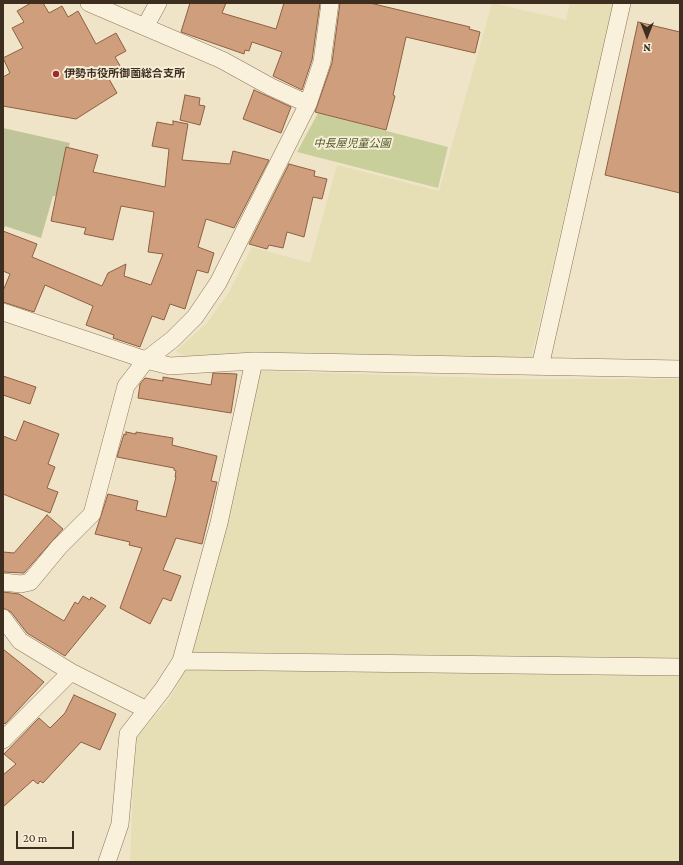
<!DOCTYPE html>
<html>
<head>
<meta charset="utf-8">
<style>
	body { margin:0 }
	#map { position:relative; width:683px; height:865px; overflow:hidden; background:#f0e4c8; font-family:"Crimson Pro",serif }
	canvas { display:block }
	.frame { position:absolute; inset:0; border:4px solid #3d2e20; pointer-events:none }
	.north { position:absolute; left:627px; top:16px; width:40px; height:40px; -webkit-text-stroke:3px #f7eed8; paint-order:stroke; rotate:180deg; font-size:11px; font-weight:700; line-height:16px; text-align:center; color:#3d2e20 }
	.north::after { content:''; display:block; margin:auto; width:14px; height:18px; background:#3d2e20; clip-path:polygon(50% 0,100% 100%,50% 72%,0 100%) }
	.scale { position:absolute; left:16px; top:831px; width:58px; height:18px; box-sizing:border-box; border:2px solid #3d2e20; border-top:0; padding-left:5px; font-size:12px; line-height:14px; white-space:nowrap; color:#3d2e20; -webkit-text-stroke:3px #f7eed8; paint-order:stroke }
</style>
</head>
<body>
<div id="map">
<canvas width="683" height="865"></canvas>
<div class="frame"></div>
<div class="north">N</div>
<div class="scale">20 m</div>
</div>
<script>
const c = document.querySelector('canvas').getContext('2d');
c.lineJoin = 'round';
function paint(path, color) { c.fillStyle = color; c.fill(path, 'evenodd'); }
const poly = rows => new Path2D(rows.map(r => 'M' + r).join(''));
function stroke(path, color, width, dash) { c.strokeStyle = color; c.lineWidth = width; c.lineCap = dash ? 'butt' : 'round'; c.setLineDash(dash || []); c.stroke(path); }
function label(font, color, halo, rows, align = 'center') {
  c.font = font + ' "Crimson Pro","Noto Sans JP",serif'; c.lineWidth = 4; c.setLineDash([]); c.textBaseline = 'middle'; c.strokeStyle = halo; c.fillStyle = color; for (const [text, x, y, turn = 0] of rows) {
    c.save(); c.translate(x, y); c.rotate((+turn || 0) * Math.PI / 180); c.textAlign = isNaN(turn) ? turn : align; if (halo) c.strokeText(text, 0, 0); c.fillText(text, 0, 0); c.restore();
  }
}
paint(poly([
	[492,3,566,20,570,3,614,3,531,358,186,357,176,351,207,323,229,292,252,247,310,263,337,165,439,191],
	[260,371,521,379,680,379,680,862,130,862,135,739,169,700,184,672]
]), '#e6deb5');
paint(poly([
	[318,113,448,147,438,188,297,152]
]), '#c9cf9b');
paint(poly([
	[3,128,70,143,56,196,53,196,41,238,5,226,3,232]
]), '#bfc49a');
const building = poly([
	[31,3,43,3,49,13,62,6,68,17,78,11,96,44,116,33,126,51,115,57,123,71,109,79,117,93,76,119,3,106,3,77,10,73,3,58,23,48,12,28,24,22,17,11,31,3],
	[190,3,226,3,222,13,276,29,284,3,320,3,312,60,302,90,273,76,282,52,252,42,249,51,245,50,244,54,181,32,190,3],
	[340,3,370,3,470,27,469,29,480,32,475,53,406,37,393,95,395,96,386,130,315,112,332,63,340,3],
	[638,22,680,32,680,193,605,175,638,22],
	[254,90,291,107,281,133,243,119,254,90],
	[185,95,200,98,199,105,205,106,200,125,180,120,185,95],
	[173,121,188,124,182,160,230,164,233,151,269,160,234,228,206,219,198,247,214,253,208,273,197,270,185,309,170,304,164,320,152,316,140,347,113,338,114,335,86,325,93,306,45,285,34,312,3,302,3,291,10,274,3,271,3,231,37,244,32,257,102,286,108,273,126,264,124,276,151,285,163,254,148,252,154,212,121,206,113,240,84,234,86,228,51,221,66,147,98,155,93,172,165,187,169,149,152,146,157,122,173,125,173,121],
	[289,164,315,171,314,176,327,179,322,199,313,197,304,237,287,232,283,248,269,245,267,249,249,244,289,164],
	[213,373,237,374,231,413,138,398,140,384,145,378,163,381,163,377,211,385,213,373],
	[3,376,36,387,30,404,3,395,3,376],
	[24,421,59,434,48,464,55,467,47,488,58,492,50,513,3,494,3,436,16,441,24,421],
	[126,432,136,434,136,432,173,438,172,445,217,456,211,481,217,482,202,544,176,538,163,570,181,576,171,601,163,598,150,624,120,608,142,548,129,545,130,542,95,534,108,494,138,501,136,510,166,517,176,477,175,477,176,471,174,470,174,468,117,457,124,434,126,435,126,432],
	[47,515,63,529,24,573,3,572,3,552,14,553,47,515],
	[3,592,19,594,64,621,75,602,78,604,83,596,90,600,91,597,106,606,65,656,27,633,11,612,3,608,3,592],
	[3,649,44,682,5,724,3,722,3,649],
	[74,695,116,714,100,750,81,742,43,783,40,781,38,784,33,780,3,807,3,775,16,764,4,754,39,718,50,728,65,713,74,695]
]);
paint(building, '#cf9f7d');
stroke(building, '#8d5f41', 1);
const street = poly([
	[89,3,222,60,271,87,308,104],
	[145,27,158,3],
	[3,312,146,360,170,366,254,361,680,369],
	[540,367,622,3],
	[3,582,21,584,30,582,59,547,92,514,126,386,146,360,173,339,195,317,218,283,308,104,322,62,330,3],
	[3,618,20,641,71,672],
	[181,661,680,667],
	[3,740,71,672,147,710],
	[107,862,120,824,128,734,163,689,181,661,219,523,254,361]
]);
stroke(street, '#8d765c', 18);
stroke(street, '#faf1dc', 17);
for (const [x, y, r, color] of [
	[56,74,4,"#9e2a2b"]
]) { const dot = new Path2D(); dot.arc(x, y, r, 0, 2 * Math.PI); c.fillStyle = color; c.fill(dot); stroke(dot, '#f7eed8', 1.5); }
label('bold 11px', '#3d2e20', '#f7eed8', [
	["伊勢市役所御薗総合支所",64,74]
], 'left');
label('italic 11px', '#4d5a26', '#f7eed8', [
	["中長屋児童公園",352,144]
]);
</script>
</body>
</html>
